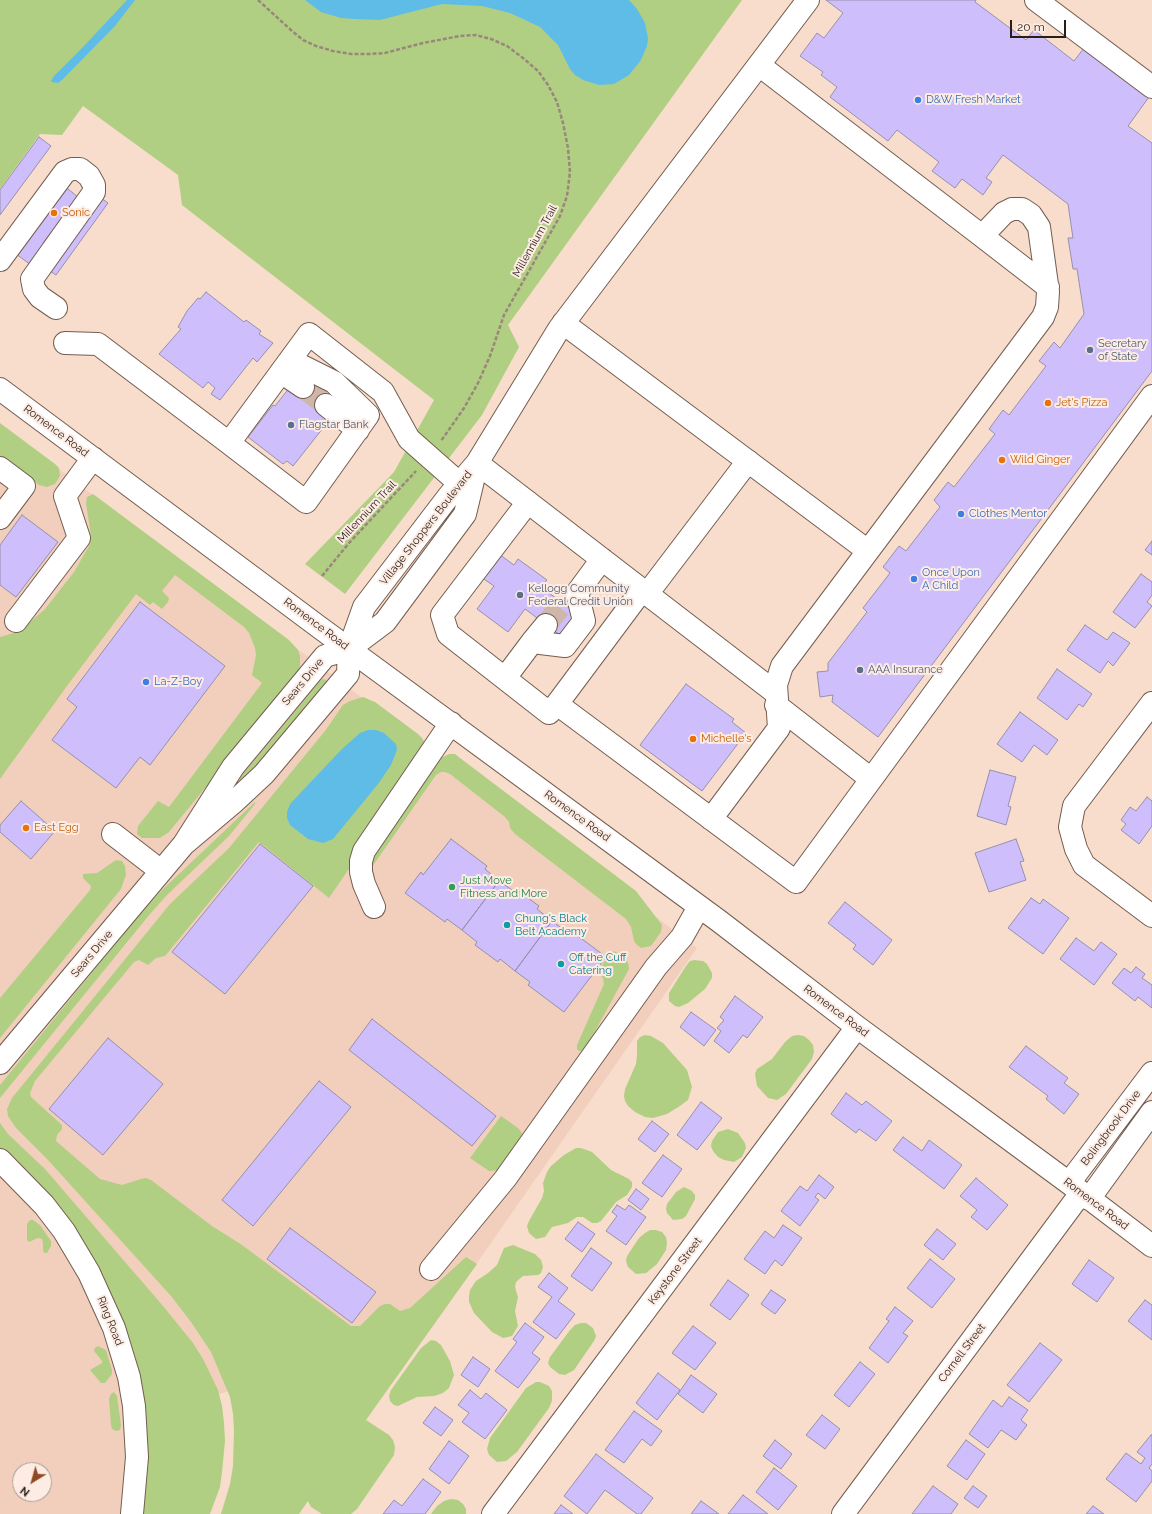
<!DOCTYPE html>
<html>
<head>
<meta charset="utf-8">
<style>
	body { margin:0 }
	#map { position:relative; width:1152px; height:1514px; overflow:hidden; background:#f8ddcd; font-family:Raleway,sans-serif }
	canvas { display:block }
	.north { position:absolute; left:12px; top:1462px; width:40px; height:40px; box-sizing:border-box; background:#fdece3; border:1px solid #a89a92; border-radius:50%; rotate:217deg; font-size:11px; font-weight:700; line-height:16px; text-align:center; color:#281e18 }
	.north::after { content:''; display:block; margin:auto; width:14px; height:18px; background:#8f4a20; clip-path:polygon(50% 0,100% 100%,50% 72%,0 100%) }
	.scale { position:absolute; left:1010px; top:20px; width:56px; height:18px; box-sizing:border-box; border:2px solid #281e18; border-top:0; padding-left:5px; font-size:12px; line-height:14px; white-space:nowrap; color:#281e18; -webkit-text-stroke:3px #fdece3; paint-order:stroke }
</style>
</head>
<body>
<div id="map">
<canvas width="1152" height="1514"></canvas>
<div class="north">N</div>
<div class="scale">20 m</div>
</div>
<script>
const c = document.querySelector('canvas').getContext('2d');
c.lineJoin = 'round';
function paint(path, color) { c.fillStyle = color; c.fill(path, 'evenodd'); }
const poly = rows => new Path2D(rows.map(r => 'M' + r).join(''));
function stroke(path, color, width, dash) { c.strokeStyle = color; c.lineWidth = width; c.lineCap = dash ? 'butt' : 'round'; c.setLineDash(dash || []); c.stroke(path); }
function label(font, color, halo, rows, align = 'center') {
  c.font = font + ' Raleway,sans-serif'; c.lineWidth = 4; c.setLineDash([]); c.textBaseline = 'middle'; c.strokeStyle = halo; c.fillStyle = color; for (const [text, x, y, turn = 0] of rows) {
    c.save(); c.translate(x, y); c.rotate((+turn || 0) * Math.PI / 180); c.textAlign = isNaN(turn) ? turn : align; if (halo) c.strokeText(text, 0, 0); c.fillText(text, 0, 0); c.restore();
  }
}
paint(poly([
	[0,425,360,696,447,759,697,948,433,1326,163,1412,163,1514,0,1514],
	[20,1470,44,1470,44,1494,20,1494]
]), '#f1cfbc');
paint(poly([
	[0,0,742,0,508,325,519,347,482,415,345,594,305,564,394,472,434,400,182,205,178,175,83,106,62,135,40,134,0,189],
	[0,423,55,464,59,468,60,476,55,484,47,487,39,485,0,456],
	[93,494,289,640,298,650,300,656,300,666,296,677,169,832,160,838,142,838,137,834,138,826,158,801,169,807,262,683,252,675,256,655,255,648,249,633,244,627,175,575,162,591,169,598,168,602,162,609,153,602,150,605,136,594,67,686,0,779,0,637,14,633,28,624,45,609,74,572,89,546,91,536,86,503,87,497],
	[324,679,326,680,327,683,245,782,240,782,240,778,321,680],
	[363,697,375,702,418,734,422,738,427,746,423,761,329,898,259,842,165,956,156,958,148,965,139,960,134,962,35,1081,30,1093,31,1097,62,1125,62,1129,57,1135,56,1141,100,1179,122,1185,141,1179,146,1178,151,1180,212,1226,242,1245,351,1326,360,1326,380,1306,385,1304,390,1304,400,1311,410,1308,466,1257,477,1264,366,1420,389,1435,393,1440,395,1447,394,1455,357,1509,351,1514,322,1514,311,1507,308,1501,299,1514,221,1514,230,1484,233,1466,234,1430,233,1414,230,1397,211,1352,191,1322,171,1296,48,1160,16,1128,8,1116,7,1109,12,1098,170,904,229,848,325,731,343,705,350,701],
	[449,754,455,754,460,758,636,891,662,925,661,932,651,946,641,948,637,945,634,941,631,927,626,919,515,834,510,828,509,822,505,817,450,774,445,772,441,772,436,775,372,867,367,862,441,758],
	[255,802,255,804,229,836,167,895,150,914,0,1098,0,1085,140,914,160,892],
	[116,860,122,861,125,866,126,875,121,889,0,1038,0,998,90,890,91,886,83,878,83,874,97,873],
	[613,951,616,952,628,962,629,969,587,1046,583,1051,579,1051,577,1049,577,1045,604,984,603,978,599,974,598,971,609,955],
	[694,960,703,961,707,964,712,973,712,978,705,989,688,1003,679,1007,675,1006,669,1001,669,993,686,966,690,961],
	[645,1035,651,1036,663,1043,687,1070,692,1087,688,1100,680,1106,667,1114,653,1118,645,1117,635,1112,628,1106,625,1101,624,1096,625,1089,636,1064,637,1056,637,1041,640,1037],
	[798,1035,804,1036,809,1040,813,1045,814,1052,812,1059,786,1094,777,1100,768,1098,757,1086,755,1074,757,1069,772,1059,785,1042,792,1036],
	[501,1116,518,1128,525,1137,502,1170,489,1171,470,1158],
	[0,1123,8,1134,45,1169,163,1306,193,1343,203,1359,218,1390,222,1406,224,1423,225,1441,222,1472,220,1487,210,1514,143,1514,147,1465,129,1346,0,1151],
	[728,1129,738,1133,745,1143,746,1148,742,1157,734,1162,724,1160,718,1157,713,1151,711,1146,712,1141,718,1132],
	[576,1148,581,1148,592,1152,611,1170,629,1179,632,1182,632,1187,627,1195,616,1202,601,1221,597,1223,592,1223,583,1217,577,1217,568,1223,552,1227,545,1237,536,1239,529,1233,527,1226,529,1221,542,1198,544,1191,543,1183,547,1172,551,1166,564,1155],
	[684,1187,692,1191,695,1195,695,1199,686,1216,682,1219,673,1220,667,1213,666,1209,667,1204,676,1192],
	[30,1220,33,1220,40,1225,51,1241,51,1246,47,1253,45,1253,43,1251,43,1243,42,1239,38,1238,29,1242,27,1240,27,1224],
	[650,1230,656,1230,662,1232,666,1237,667,1243,666,1250,657,1264,651,1269,646,1273,636,1274,628,1267,626,1261,627,1256,639,1238,645,1233],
	[513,1245,535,1254,541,1260,543,1267,541,1273,538,1275,523,1276,516,1282,515,1287,518,1297,515,1311,518,1326,512,1336,503,1338,492,1332,474,1313,469,1302,469,1296,470,1290,476,1281,488,1273,497,1265,504,1248],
	[581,1323,586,1323,593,1328,596,1336,594,1341,574,1370,565,1375,559,1374,550,1367,548,1363,550,1357,570,1330,575,1325],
	[431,1340,436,1341,441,1345,450,1361,454,1375,449,1388,443,1393,434,1396,417,1397,398,1406,394,1405,390,1401,389,1396,391,1390,421,1348],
	[98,1346,106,1350,112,1370,112,1374,105,1383,101,1383,90,1370,102,1363,102,1361,94,1351,95,1348],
	[536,1382,540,1382,549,1386,552,1391,552,1401,549,1408,517,1452,506,1461,497,1462,489,1455,487,1449,490,1438,526,1388],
	[114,1392,117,1396,121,1425,120,1430,116,1431,112,1429,111,1425,109,1399,111,1394],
	[451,1499,458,1500,463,1504,466,1509,466,1514,431,1514,437,1506,444,1501]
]), '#b1cf82');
paint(poly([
	[127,0,135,0,115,26,62,80,58,83,52,82,51,81,54,76,83,47],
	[305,0,629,0,637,9,645,23,648,38,647,46,641,60,629,75,614,84,599,85,583,80,575,75,570,69,558,45,540,27,510,13,482,6,442,4,380,20,354,19,341,18,321,12],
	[368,730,376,730,384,733,396,744,397,750,391,765,378,784,333,839,323,843,308,839,290,825,287,818,287,812,290,804,341,750,360,733]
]), '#5fbce7');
const building = poly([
	[826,0,976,0,975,2,1026,40,1034,30,1074,61,1084,48,1149,97,1128,126,1152,143,1152,371,878,737,832,702,833,695,820,697,817,672,828,671,828,663,867,612,863,608,890,573,883,567,899,546,906,551,940,507,934,500,948,482,954,487,995,434,989,429,1003,410,1009,415,1046,366,1039,361,1054,342,1060,348,1084,314,1077,269,1073,269,1068,238,1073,238,1068,204,1003,155,986,178,992,182,983,195,962,179,955,188,932,171,939,162,897,130,888,141,830,97,837,87,821,75,823,72,800,56,817,33,824,38,843,13,826,0],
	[39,137,51,146,0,215,0,190,39,137],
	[63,185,78,197,43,243,46,245,31,265,12,251,63,185],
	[97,195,108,203,56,275,44,267,97,195],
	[206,292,244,322,246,320,261,331,259,334,273,343,257,362,253,358,220,400,211,394,215,388,208,382,203,388,159,354,181,329,178,327,187,311,198,298,200,299,206,292],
	[312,376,335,394,322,411,331,418,293,466,287,461,283,464,248,437,273,405,275,406,290,387,312,376],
	[22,515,58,542,16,597,0,585,0,545,22,515],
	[1152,541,1152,555,1145,550,1152,541],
	[499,554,514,565,518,559,547,580,541,587,576,613,560,635,525,609,508,632,477,609,494,586,481,577,499,554],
	[1141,574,1152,582,1152,595,1147,602,1152,606,1135,628,1113,612,1141,574],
	[140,602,225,666,150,765,140,757,116,788,52,740,77,707,67,699,140,602],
	[1085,625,1107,640,1113,632,1130,643,1113,666,1108,661,1100,673,1067,650,1085,625],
	[1057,669,1092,694,1083,707,1079,704,1067,720,1037,698,1057,669],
	[686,684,734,719,732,722,746,733,702,791,640,745,686,684],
	[1020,712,1058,740,1047,755,1034,745,1022,762,997,744,1020,712],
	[990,770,1016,777,1008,806,1011,807,1006,825,977,816,990,770],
	[1147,797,1152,801,1152,826,1139,844,1121,830,1126,824,1121,820,1130,807,1136,811,1147,797],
	[21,801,55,831,31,859,0,832,0,825,21,801],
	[451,839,487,866,485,869,499,881,462,930,447,919,445,922,405,893,421,872,423,875,451,839],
	[1016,839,1024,861,1020,862,1026,880,989,892,975,853,1016,839],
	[260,844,313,886,225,994,172,952,260,844],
	[499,881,515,892,517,890,539,906,537,909,552,921,515,971,500,959,498,962,475,945,477,942,462,930,499,881],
	[1031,898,1040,904,1043,899,1069,918,1043,954,1008,928,1031,898],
	[845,902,892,940,873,965,853,949,856,945,828,923,845,902],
	[552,921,568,933,570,930,606,957,564,1012,528,985,530,982,515,971,552,921],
	[1076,938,1094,951,1101,942,1117,954,1094,985,1060,959,1076,938],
	[1136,967,1145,974,1142,978,1152,985,1152,1008,1138,997,1135,1001,1112,983,1124,968,1131,973,1136,967],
	[735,996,763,1017,747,1038,743,1035,729,1053,714,1041,721,1031,717,1028,724,1020,720,1017,735,996],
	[691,1012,716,1030,704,1046,680,1027,691,1012],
	[372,1019,496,1116,472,1146,349,1050,372,1019],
	[108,1038,163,1084,103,1155,49,1109,108,1038],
	[1026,1046,1068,1078,1064,1083,1079,1094,1064,1114,1046,1099,1048,1096,1009,1067,1026,1046],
	[319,1081,351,1107,253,1226,222,1200,319,1081],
	[846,1093,862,1105,866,1101,892,1121,876,1141,859,1129,856,1133,831,1114,846,1093],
	[701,1102,722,1118,697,1150,677,1135,701,1102],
	[652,1121,669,1134,655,1152,638,1139,652,1121],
	[903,1137,922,1151,929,1140,962,1165,944,1189,893,1150,903,1137],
	[663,1155,682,1169,662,1197,642,1183,663,1155],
	[819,1175,834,1187,825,1199,818,1193,815,1197,819,1200,800,1226,781,1211,800,1186,807,1191,819,1175],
	[976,1178,1008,1205,987,1230,971,1217,977,1210,960,1196,976,1178],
	[636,1189,649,1199,641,1210,628,1200,636,1189],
	[617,1205,625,1210,629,1205,646,1217,626,1245,606,1231,617,1216,612,1212,617,1205],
	[578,1222,595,1234,582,1252,565,1239,578,1222],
	[783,1225,802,1238,782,1266,775,1260,765,1274,744,1259,765,1231,774,1238,783,1225],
	[290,1228,376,1292,352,1323,267,1259,290,1228],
	[937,1229,956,1244,943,1260,924,1245,937,1229],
	[591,1248,612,1263,592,1291,571,1276,591,1248],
	[930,1259,955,1279,932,1308,907,1288,930,1259],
	[1089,1260,1114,1278,1097,1302,1072,1284,1089,1260],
	[549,1273,568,1288,558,1301,575,1314,556,1339,533,1322,552,1297,538,1287,549,1273],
	[728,1280,749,1295,730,1320,710,1305,728,1280],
	[771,1290,786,1300,775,1314,761,1304,771,1290],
	[1145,1300,1152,1305,1152,1340,1128,1321,1145,1300],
	[895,1307,913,1321,903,1333,908,1336,888,1363,869,1348,889,1321,886,1319,895,1307],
	[525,1323,544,1337,532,1353,540,1359,518,1388,495,1371,517,1342,513,1339,525,1323],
	[693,1326,716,1343,695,1370,672,1353,693,1326],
	[1040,1343,1062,1360,1029,1402,1007,1385,1040,1343],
	[473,1357,490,1369,478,1387,461,1375,473,1357],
	[860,1362,875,1374,849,1407,834,1395,860,1362],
	[658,1373,680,1390,657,1420,636,1403,658,1373],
	[691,1375,717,1394,703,1413,678,1394,691,1375],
	[470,1390,481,1399,486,1393,507,1410,485,1439,462,1422,469,1413,458,1405,470,1390],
	[1009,1397,1028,1410,1021,1420,1027,1425,1016,1440,1001,1430,988,1448,969,1434,993,1400,1002,1407,1009,1397],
	[435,1407,453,1420,441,1436,423,1423,435,1407],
	[634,1411,662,1431,651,1446,642,1439,624,1463,605,1450,634,1411],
	[822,1415,840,1429,825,1449,806,1435,822,1415],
	[1151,1435,1152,1435,1152,1464,1149,1468,1152,1471,1152,1481,1136,1502,1106,1479,1126,1453,1141,1464,1145,1458,1137,1452,1151,1435],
	[775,1440,792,1454,781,1469,763,1456,775,1440],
	[966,1440,985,1454,967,1480,947,1466,966,1440],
	[449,1441,469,1456,449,1484,429,1469,449,1441],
	[596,1454,653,1498,641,1514,637,1514,605,1490,587,1514,564,1496,596,1454],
	[774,1468,797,1486,778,1510,756,1492,774,1468],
	[423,1479,441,1492,425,1514,383,1514,394,1500,402,1506,423,1479],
	[933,1486,958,1504,951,1514,912,1514,933,1486],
	[973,1486,987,1496,978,1508,964,1498,973,1486],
	[743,1495,768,1514,728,1514,743,1495],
	[701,1501,719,1514,691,1514,701,1501],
	[561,1505,573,1514,554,1514,561,1505],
	[1093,1506,1104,1514,1086,1514,1093,1506]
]);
paint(building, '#cebffc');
stroke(building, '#9690aa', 1);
stroke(poly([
	[303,387,326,405],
	[546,625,563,603]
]), '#ceb7a9', 22, [22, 11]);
const minor = poly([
	[1036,0,1152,87],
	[982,236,1048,287],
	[0,260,65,172,72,169,80,169,89,176,94,185,94,192,32,279,34,289,40,297,56,308],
	[563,323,868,551],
	[65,343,98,344,229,443,309,334,383,392,409,439,460,484],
	[281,372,303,387],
	[0,389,319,627,719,921,857,1027,1069,1183,1152,1246],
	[326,405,358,430],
	[229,443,306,502,368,415,334,382,290,360],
	[477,463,642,590,557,704,796,882,1152,396],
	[0,468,24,486,0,518],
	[528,502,442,615,448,634,549,713,557,704],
	[642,590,776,693],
	[647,594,748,461],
	[16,621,79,538,65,496,93,458],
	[532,642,546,625],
	[505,678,532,642,565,646,584,621,577,593,602,559],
	[1152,703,1074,806,1070,827,1076,849,1084,865,1152,916],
	[776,705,871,779],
	[711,819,779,728,776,685,782,666,1043,317,1047,307,1048,292,1039,227,1031,215,1022,209,1012,209,1004,213,982,236,759,65],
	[113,834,161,871],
	[184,844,235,801,264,774,348,674,349,649,364,607,448,497,477,463,559,329,808,0],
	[374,907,364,884,361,872,361,861,364,851,451,723],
	[0,1063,184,844,233,767,325,656,349,649,385,622,465,514,476,468],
	[0,1160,44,1205,64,1231,89,1273,114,1328,129,1377,134,1406,137,1457,132,1514],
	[1069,1183,1152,1073],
	[1089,1199,1152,1112],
	[431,1269,505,1179,656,967,682,937,699,907],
	[493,1514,857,1027],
	[843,1514,1081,1193]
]);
stroke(minor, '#745d4f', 24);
stroke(poly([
	[258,0,292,31,303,40,316,46,333,51,351,54,369,54,385,53,423,43,460,36,476,35,491,39,507,46,523,58,538,71,548,85,557,102,563,123,568,148,570,172,567,196,560,216,504,315,490,356,478,383,464,408,441,441],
	[322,576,349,543,416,471]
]), '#9a877b', 2.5, [4, 2]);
stroke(minor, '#fff', 22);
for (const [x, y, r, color] of [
	[918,100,4,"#3f7fe0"],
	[54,213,4,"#e8710a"],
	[1090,350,4,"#5c6f8a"],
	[1048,403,4,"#e8710a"],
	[291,425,4,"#5c6f8a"],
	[1002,460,4,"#e8710a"],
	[961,514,4,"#3f7fe0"],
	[914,579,4,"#3f7fe0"],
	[520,595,4,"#5c6f8a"],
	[860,670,4,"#5c6f8a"],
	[146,682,4,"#3f7fe0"],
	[693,739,4,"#e8710a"],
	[26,828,4,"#e8710a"],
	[452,887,4,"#2e9e5b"],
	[507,925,4,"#0f9aa8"],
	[561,964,4,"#0f9aa8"]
]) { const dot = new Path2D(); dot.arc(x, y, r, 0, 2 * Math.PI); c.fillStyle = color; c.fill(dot); stroke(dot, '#fdece3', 1.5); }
label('11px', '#366cbe', '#fdece3', [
	["D&W Fresh Market",926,100],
	["Clothes Mentor",969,514],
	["Once Upon",922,573],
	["A Child",922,586],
	["La-Z-Boy",154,682]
], 'left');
label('11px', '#c56008', '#fdece3', [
	["Sonic",62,213],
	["Jet's Pizza",1056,403],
	["Wild Ginger",1010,460],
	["Michelle's",701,739],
	["East Egg",34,828]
], 'left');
label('11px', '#281e18', '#fdece3', [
	["Millennium Trail",535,241,-61],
	["Romence Road",56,431,37],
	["Millennium Trail",367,512,-47],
	["Village Shoppers Boulevard",426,528,-52],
	["Romence Road",316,624,37],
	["Sears Drive",303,682,-50],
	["Romence Road",577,816,36],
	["Sears Drive",92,954,-50],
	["Romence Road",836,1011,37],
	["Bolingbrook Drive",1111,1128,-53],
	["Romence Road",1096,1204,37],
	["Keystone Street",675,1271,-53],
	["Ring Road",110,1321,68],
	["Cornell Street",962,1353,-53]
]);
label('11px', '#4e5e75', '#fdece3', [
	["Secretary",1098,344],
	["of State",1098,357],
	["Flagstar Bank",299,425],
	["Kellogg Community",528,589],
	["Federal Credit Union",528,602],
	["AAA Insurance",868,670]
], 'left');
label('11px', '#27864d', '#fdece3', [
	["Just Move",460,881],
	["Fitness and More",460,894]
], 'left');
label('11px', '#0d838f', '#fdece3', [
	["Chung's Black",515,919],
	["Belt Academy",515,932],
	["Off the Cuff",569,958],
	["Catering",569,971]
], 'left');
</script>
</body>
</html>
